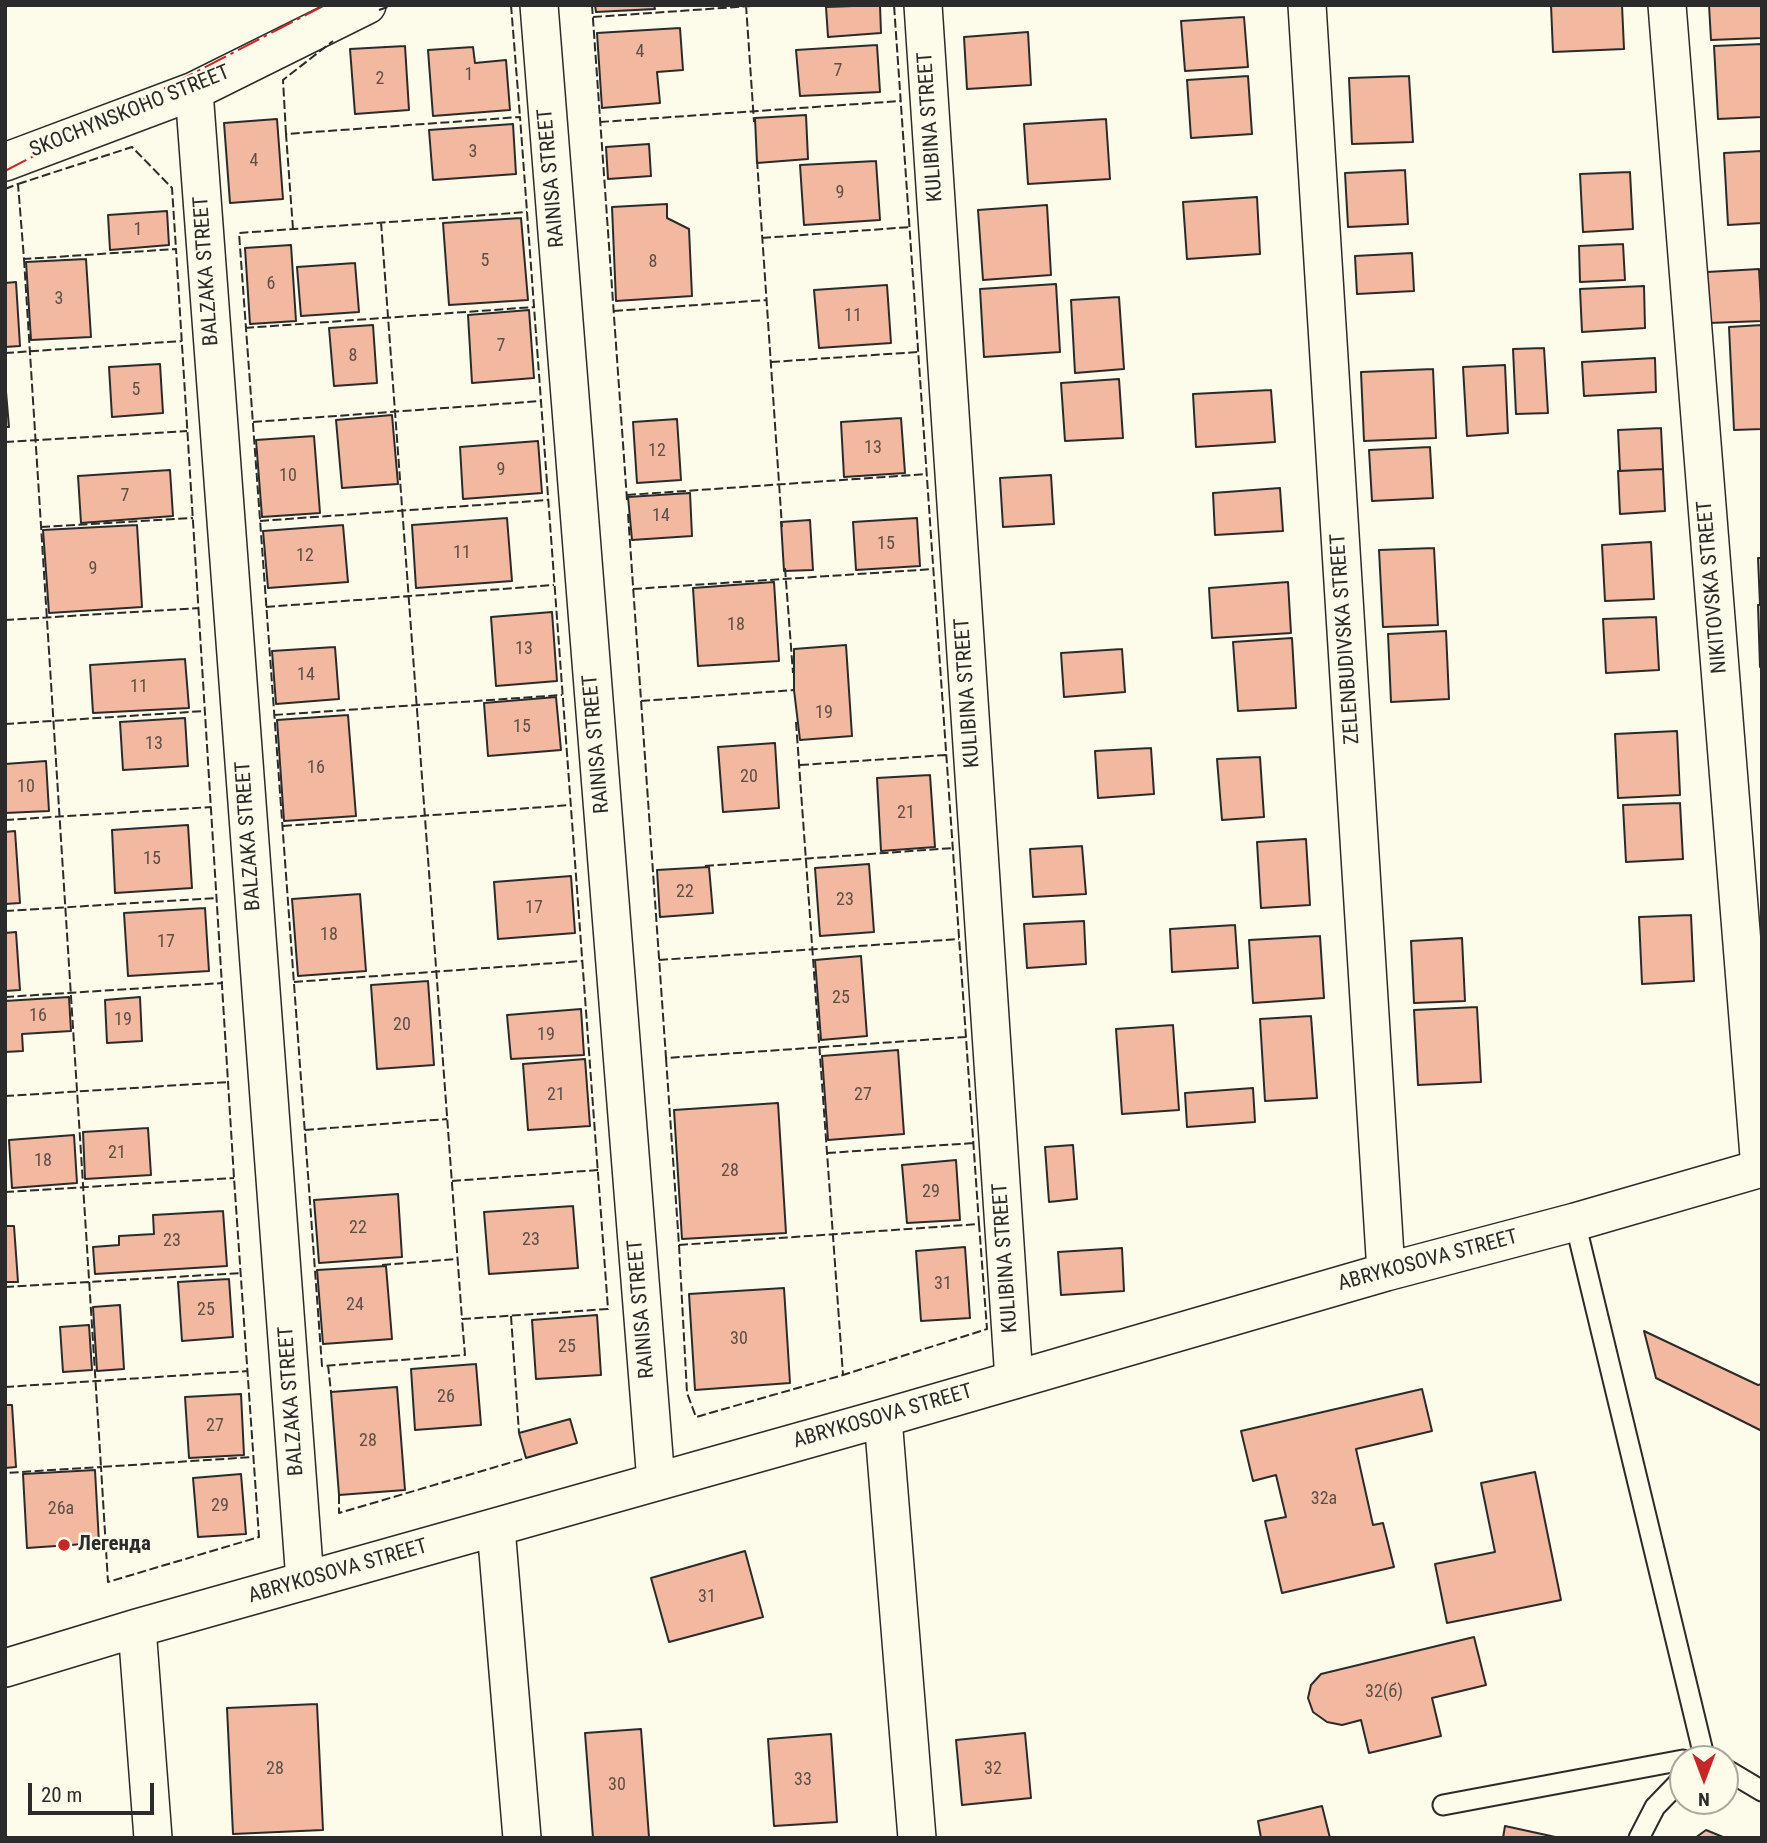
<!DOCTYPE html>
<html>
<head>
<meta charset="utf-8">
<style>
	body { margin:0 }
	#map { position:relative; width:1767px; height:1843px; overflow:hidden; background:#fdfbea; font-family:"Roboto Condensed",sans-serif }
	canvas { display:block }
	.frame { position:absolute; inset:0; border:7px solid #2b2b2b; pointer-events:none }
	.north { position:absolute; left:1669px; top:1745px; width:70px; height:70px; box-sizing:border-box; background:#fdfbea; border:2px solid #a9a89e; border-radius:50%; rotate:180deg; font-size:19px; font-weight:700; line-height:28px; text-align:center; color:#2b2b2b }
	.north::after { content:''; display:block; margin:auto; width:24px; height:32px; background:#c62828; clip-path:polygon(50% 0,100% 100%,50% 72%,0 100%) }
	.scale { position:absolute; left:28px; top:1783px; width:126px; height:32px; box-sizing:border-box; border:4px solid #2b2b2b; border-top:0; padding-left:9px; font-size:21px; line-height:24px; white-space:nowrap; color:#2b2b2b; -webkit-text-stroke:5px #fdfbea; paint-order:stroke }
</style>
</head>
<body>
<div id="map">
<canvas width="1767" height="1843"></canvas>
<div class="frame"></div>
<div class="north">N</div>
<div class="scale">20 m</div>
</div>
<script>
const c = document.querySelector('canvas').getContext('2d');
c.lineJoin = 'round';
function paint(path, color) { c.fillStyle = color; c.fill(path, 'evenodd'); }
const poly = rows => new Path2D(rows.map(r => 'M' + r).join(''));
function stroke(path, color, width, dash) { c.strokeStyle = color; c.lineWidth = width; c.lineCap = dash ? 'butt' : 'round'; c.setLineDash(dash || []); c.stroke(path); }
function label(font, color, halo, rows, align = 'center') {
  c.font = font + ' "Roboto Condensed",sans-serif'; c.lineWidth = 5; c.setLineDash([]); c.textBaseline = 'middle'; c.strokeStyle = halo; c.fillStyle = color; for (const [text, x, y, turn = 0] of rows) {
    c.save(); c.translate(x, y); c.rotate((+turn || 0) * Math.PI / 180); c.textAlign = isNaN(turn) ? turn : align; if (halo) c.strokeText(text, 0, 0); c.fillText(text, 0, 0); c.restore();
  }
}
const building = poly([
	[595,5,654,5,655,9,596,12,595,5],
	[880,5,881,33,828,37,826,7,880,5],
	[1551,5,1622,5,1624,49,1553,52,1551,5],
	[1709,5,1762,5,1762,38,1711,40,1709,5],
	[1244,17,1248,67,1185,71,1181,21,1244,17],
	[680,28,683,70,657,72,660,103,602,108,597,33,680,28],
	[1028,32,1031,85,967,89,964,37,1028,32],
	[1762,44,1762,117,1718,119,1714,46,1762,44],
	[877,45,880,92,800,96,796,50,877,45],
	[405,46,409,110,355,114,350,49,405,46],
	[473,47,475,63,506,60,510,110,433,116,428,50,473,47],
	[1248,76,1252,134,1191,138,1187,80,1248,76],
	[1409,76,1413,142,1352,144,1349,78,1409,76],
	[806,115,808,159,757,163,755,118,806,115],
	[277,119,283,199,230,203,224,123,277,119],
	[1106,119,1110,179,1028,184,1024,124,1106,119],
	[513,124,516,174,433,180,429,130,513,124],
	[649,144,651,176,608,179,606,147,649,144],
	[1762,151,1762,223,1728,225,1724,153,1762,151],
	[876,161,880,220,804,225,800,165,876,161],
	[1405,170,1408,224,1348,227,1345,173,1405,170],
	[1630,172,1633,229,1583,232,1580,174,1630,172],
	[1257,197,1260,254,1187,259,1183,202,1257,197],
	[667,204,667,218,689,229,692,296,616,301,612,207,667,204],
	[1047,205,1051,275,983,280,978,210,1047,205],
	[167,211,169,245,110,250,108,215,167,211],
	[521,218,528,300,449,305,443,223,521,218],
	[1623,244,1625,280,1580,282,1579,246,1623,244],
	[291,245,296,321,250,324,245,248,291,245],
	[1412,253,1414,291,1357,294,1355,256,1412,253],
	[86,259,91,337,31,340,26,262,86,259],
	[355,263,359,312,301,316,297,267,355,263],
	[1759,269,1762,321,1709,323,1707,272,1759,269],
	[16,282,20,346,5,347,5,283,16,282],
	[1056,284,1060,352,984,357,980,289,1056,284],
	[887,285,891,343,819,348,814,290,887,285],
	[1644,286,1645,328,1582,332,1580,289,1644,286],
	[1119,297,1124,369,1075,373,1071,300,1119,297],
	[529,310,534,378,472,383,468,315,529,310],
	[373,325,377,383,334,386,329,328,373,325],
	[1762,325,1762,429,1734,430,1729,327,1762,325],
	[1544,348,1548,413,1516,414,1513,349,1544,348],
	[1655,358,1656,392,1584,396,1582,362,1655,358],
	[160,364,163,413,112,417,109,367,160,364],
	[1505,365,1508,433,1467,436,1463,367,1505,365],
	[1433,369,1436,438,1364,441,1361,372,1433,369],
	[1119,379,1123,438,1065,441,1061,383,1119,379],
	[5,380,9,427,5,427,5,380],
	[1271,390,1275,442,1196,447,1193,394,1271,390],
	[392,415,398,484,342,488,336,420,392,415],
	[901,418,905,473,844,477,841,422,901,418],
	[677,419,681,480,637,483,633,422,677,419],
	[1661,428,1663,469,1620,471,1618,430,1661,428],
	[314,436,320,513,262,517,256,440,314,436],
	[538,441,542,493,463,499,460,447,538,441],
	[1430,447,1433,498,1372,501,1369,450,1430,447],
	[1663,469,1665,511,1620,514,1618,471,1663,469],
	[170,470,173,516,81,523,78,476,170,470],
	[1051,475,1054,524,1003,527,1000,478,1051,475],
	[1280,488,1283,531,1215,535,1213,493,1280,488],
	[690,493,692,536,632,540,628,497,690,493],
	[507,518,512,581,416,588,412,525,507,518],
	[917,518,920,566,856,570,853,522,917,518],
	[810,520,813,570,784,571,781,522,810,520],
	[137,525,142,607,49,613,43,530,137,525],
	[343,525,348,582,268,588,263,531,343,525],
	[1651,542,1654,599,1605,601,1602,545,1651,542],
	[1434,548,1438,625,1383,627,1379,550,1434,548],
	[1758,558,1762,558,1762,605,1760,605,1758,558],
	[774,582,779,661,698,666,693,588,774,582],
	[1288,582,1291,633,1212,638,1209,588,1288,582],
	[1758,605,1762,605,1762,667,1760,667,1758,605],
	[552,612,557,681,496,686,491,617,552,612],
	[1656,617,1659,670,1606,673,1603,619,1656,617],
	[1446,631,1449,699,1391,702,1388,634,1446,631],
	[1292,638,1296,708,1238,711,1233,642,1292,638],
	[846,645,852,736,800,740,794,690,794,649,846,645],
	[335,647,339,699,276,704,272,651,335,647],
	[1122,649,1125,692,1064,697,1061,653,1122,649],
	[185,659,189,708,93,713,90,665,185,659],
	[556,697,561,750,488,756,484,703,556,697],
	[348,715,356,816,284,821,277,720,348,715],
	[185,718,188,766,123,770,120,722,185,718],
	[1677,731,1680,795,1618,798,1615,734,1677,731],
	[775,743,779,808,723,812,718,747,775,743],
	[1151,748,1154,794,1098,798,1095,751,1151,748],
	[1260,757,1264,817,1222,820,1217,759,1260,757],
	[46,761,49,811,5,813,5,764,46,761],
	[930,775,935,847,881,851,877,778,930,775],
	[1680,803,1683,859,1626,862,1623,805,1680,803],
	[188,825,192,888,115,893,112,830,188,825],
	[15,831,20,903,5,904,5,832,15,831],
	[1306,839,1310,905,1261,908,1257,842,1306,839],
	[1082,846,1086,894,1033,897,1030,849,1082,846],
	[869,864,874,932,820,936,815,868,869,864],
	[709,867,713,913,660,917,657,870,709,867],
	[571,876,575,933,498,939,494,882,571,876],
	[360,894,366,971,298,976,292,899,360,894],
	[205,908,209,971,128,976,124,913,205,908],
	[1691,915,1694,981,1642,984,1639,917,1691,915],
	[1084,921,1086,964,1027,968,1024,924,1084,921],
	[1235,925,1238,968,1172,972,1170,929,1235,925],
	[16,932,20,990,5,991,5,933,16,932],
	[1320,936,1324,998,1253,1003,1249,940,1320,936],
	[1462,938,1465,1001,1414,1003,1411,941,1462,938],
	[861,956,867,1036,821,1040,815,960,861,956],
	[428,981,434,1065,377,1069,371,985,428,981],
	[69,997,71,1031,22,1034,23,1051,5,1052,5,1001,69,997],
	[140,997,142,1041,107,1043,105,1000,140,997],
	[1477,1007,1481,1082,1418,1085,1414,1010,1477,1007],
	[581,1009,584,1055,511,1059,507,1015,581,1009],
	[1311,1016,1317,1098,1265,1101,1260,1019,1311,1016],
	[1173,1025,1179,1110,1122,1114,1116,1029,1173,1025],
	[898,1050,904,1134,828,1140,822,1056,898,1050],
	[585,1059,590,1126,528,1130,523,1064,585,1059],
	[1253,1088,1255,1122,1187,1127,1185,1093,1253,1088],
	[778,1103,786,1233,682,1239,674,1110,778,1103],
	[148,1128,151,1175,85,1179,83,1132,148,1128],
	[74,1135,77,1183,12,1188,9,1140,74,1135],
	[1073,1145,1077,1199,1049,1202,1045,1147,1073,1145],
	[956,1160,960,1220,907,1223,902,1165,956,1160],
	[398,1194,402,1257,319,1263,314,1200,398,1194],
	[573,1206,578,1268,489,1274,484,1212,573,1206],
	[223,1211,227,1266,95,1274,93,1247,119,1245,119,1236,154,1234,153,1215,223,1211],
	[5,1226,14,1226,18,1282,5,1282,5,1226],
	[965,1247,970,1318,921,1321,916,1251,965,1247],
	[1122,1248,1124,1291,1061,1295,1058,1252,1122,1248],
	[386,1266,392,1339,323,1344,317,1270,386,1266],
	[229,1279,233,1337,182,1341,178,1282,229,1279],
	[784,1288,790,1383,695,1390,689,1294,784,1288],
	[120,1305,124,1369,97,1371,93,1307,120,1305],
	[597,1315,601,1375,536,1379,532,1320,597,1315],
	[89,1325,92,1370,63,1372,60,1327,89,1325],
	[1644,1331,1758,1385,1762,1384,1762,1431,1656,1378,1644,1331],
	[476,1364,481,1425,415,1430,411,1369,476,1364],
	[397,1387,405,1490,339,1495,331,1392,397,1387],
	[1422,1389,1432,1431,1356,1449,1373,1525,1383,1523,1394,1567,1282,1593,1265,1521,1286,1517,1276,1475,1253,1481,1241,1431,1422,1389],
	[241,1394,244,1455,189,1458,185,1397,241,1394],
	[5,1405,12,1405,16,1467,5,1468,5,1405],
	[570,1419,577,1443,526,1458,519,1433,570,1419],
	[95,1470,99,1543,27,1548,23,1474,95,1470],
	[1535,1472,1561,1600,1447,1623,1435,1564,1495,1552,1481,1483,1535,1472],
	[241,1474,246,1534,198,1537,193,1478,241,1474],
	[745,1551,763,1617,669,1642,651,1578,745,1551],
	[1474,1637,1486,1685,1432,1698,1441,1736,1369,1753,1361,1720,1342,1725,1327,1722,1313,1712,1308,1698,1311,1685,1321,1674,1474,1637],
	[317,1704,323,1830,233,1834,227,1708,317,1704],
	[641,1729,649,1837,593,1838,585,1733,641,1729],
	[1025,1733,1031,1798,962,1805,956,1740,1025,1733],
	[831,1734,837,1822,774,1826,768,1739,831,1734],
	[1322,1806,1330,1838,1261,1838,1258,1821,1322,1806],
	[1505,1826,1560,1838,1503,1838,1505,1826],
	[1706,1830,1723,1837,1723,1838,1695,1838,1706,1830]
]);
paint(building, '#f2b8a0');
stroke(building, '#2b2b2b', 2);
const service = poly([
	[1575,1222,1704,1756,1701,1759],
	[1725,1769,1762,1791],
	[1443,1805,1683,1760],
	[1639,1838,1655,1807,1683,1778]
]);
const minor = poly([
	[539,5,656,1482],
	[923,5,1014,1380],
	[1307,5,1386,1272],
	[1667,5,1760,1169],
	[194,91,305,1581],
	[5,162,194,91,367,5],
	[883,1418,917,1838],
	[496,1528,522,1838],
	[137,1628,153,1838],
	[5,1668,137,1628,883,1418,1386,1272,1575,1222,1762,1168]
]);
stroke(service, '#2b2b2b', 23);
stroke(minor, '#2b2b2b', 40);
stroke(service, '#fdfbea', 19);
stroke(minor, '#fdfbea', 37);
stroke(poly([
	[511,5,520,117],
	[592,5,627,500],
	[746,5,754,122],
	[379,10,393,5],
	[593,17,765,5],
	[600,122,901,101],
	[286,134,283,80,333,41],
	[757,160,782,527],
	[18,184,132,147,172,188,176,249],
	[5,189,18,184,24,259,176,249,234,1178,259,1537,108,1582,101,1467,5,1473],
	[381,222,462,1319],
	[293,229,286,134,520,117,608,1309,462,1319,465,1355,322,1366,239,233,527,212],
	[762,238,910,227],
	[24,259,101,1467,253,1457],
	[614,311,766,300],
	[245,328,534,307],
	[5,353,182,341],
	[771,362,918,352],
	[253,422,541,401],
	[5,442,187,431],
	[627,495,927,474],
	[628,514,666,1058,966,1037],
	[260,521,548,500],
	[41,527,193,518],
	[785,568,793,673],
	[633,589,934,569],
	[266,607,554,585],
	[5,620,199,608],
	[641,701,794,690],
	[274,715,562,695],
	[796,722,843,1375],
	[5,724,205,711],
	[800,765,946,755],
	[5,820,211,807],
	[283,826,571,805],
	[705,866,953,848],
	[5,911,217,898],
	[659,960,959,939],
	[294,982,582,961],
	[5,997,223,983],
	[666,1058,679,1245,979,1224,894,5],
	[5,1096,229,1082],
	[305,1130,447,1119],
	[827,1153,974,1143],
	[452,1181,598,1170],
	[5,1192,234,1178],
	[679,1245,687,1393,696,1417,843,1375,987,1329,979,1224],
	[382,1265,457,1259],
	[5,1287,241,1273],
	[511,1316,519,1433],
	[328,1365,331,1392],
	[5,1387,248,1371],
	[339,1495,339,1513,526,1458]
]), '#2b2b2b', 2, [9, 3.5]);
stroke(poly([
	[5,171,325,5]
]), '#c62828', 2, [24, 5, 3.5, 5]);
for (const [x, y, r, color] of [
	[64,1545,7,"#c62828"]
]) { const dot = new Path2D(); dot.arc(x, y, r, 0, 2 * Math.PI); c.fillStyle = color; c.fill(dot); stroke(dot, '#fdfbea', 2.5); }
label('18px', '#5d4e48', null, [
	["4",640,52],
	["7",838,71],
	["1",469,75],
	["2",380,79],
	["3",473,152],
	["4",254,161],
	["9",840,193],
	["1",138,230],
	["5",485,261],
	["8",653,262],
	["6",271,284],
	["3",59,299],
	["11",853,316],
	["7",501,346],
	["8",353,356],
	["5",136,390],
	["13",873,448],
	["12",657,451],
	["9",501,470],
	["10",288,476],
	["7",125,496],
	["14",661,516],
	["15",886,544],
	["11",462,553],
	["12",305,556],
	["9",93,569],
	["18",736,625],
	["13",524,649],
	["14",306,675],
	["11",139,687],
	["19",824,713],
	["15",522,727],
	["13",154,744],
	["16",316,768],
	["20",749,777],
	["10",26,787],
	["21",906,813],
	["15",152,859],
	["22",685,892],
	["23",845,900],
	["17",534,908],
	["18",329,935],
	["17",166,942],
	["25",841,998],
	["16",38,1016],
	["19",123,1020],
	["20",402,1025],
	["19",546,1035],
	["21",556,1095],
	["27",863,1095],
	["21",117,1153],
	["18",43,1161],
	["28",730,1171],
	["29",931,1192],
	["22",358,1228],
	["23",531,1240],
	["23",172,1241],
	["31",943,1284],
	["24",355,1305],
	["25",206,1310],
	["30",739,1339],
	["25",567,1347],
	["26",446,1397],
	["27",215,1426],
	["28",368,1441],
	["32а",1324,1499],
	["29",220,1506],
	["26а",61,1509],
	["31",707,1597],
	["32(б)",1384,1692],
	["28",275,1769],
	["32",993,1769],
	["33",803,1780],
	["30",617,1785]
]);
label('21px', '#2b2b2b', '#fdfbea', [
	["SKOCHYNSKOHO STREET",130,112,-22],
	["KULIBINA STREET",931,127,-94],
	["RAINISA STREET",552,178,-95],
	["BALZAKA STREET",207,271,-94],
	["NIKITOVSKA STREET",1713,587,-95],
	["ZELENBUDIVSKA STREET",1346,639,-94],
	["KULIBINA STREET",968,693,-94],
	["RAINISA STREET",597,744,-95],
	["BALZAKA STREET",249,836,-94],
	["KULIBINA STREET",1006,1258,-94],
	["ABRYKOSOVA STREET",1428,1261,-15],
	["RAINISA STREET",642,1309,-95],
	["BALZAKA STREET",292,1401,-94],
	["ABRYKOSOVA STREET",883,1417,-16],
	["ABRYKOSOVA STREET",338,1572,-16]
]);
label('bold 21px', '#2b2b2b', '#fdfbea', [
	["Легенда",78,1545]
], 'left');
</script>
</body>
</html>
